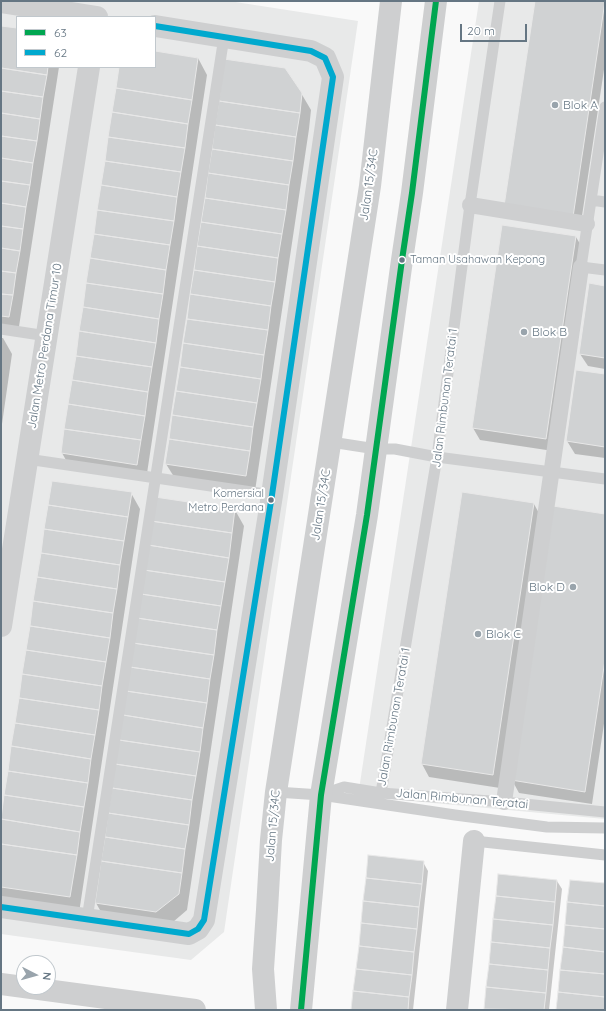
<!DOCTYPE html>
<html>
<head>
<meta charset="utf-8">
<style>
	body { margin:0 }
	#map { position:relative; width:606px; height:1011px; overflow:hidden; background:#f9f9f9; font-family:Quicksand,sans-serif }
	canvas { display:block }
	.frame { position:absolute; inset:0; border:2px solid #657683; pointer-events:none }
	.legend { position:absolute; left:16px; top:16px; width:140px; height:52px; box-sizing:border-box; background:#fff; border:1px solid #c1c8cd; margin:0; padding:5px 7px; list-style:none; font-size:12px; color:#657683 }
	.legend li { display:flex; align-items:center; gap:8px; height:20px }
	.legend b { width:20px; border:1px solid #c1c8cd }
	.north { position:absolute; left:16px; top:955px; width:40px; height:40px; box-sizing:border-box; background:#fff; border:1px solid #c1c8cd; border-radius:50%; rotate:96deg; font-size:11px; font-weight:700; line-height:16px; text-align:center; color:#657683 }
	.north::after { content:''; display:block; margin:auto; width:14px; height:18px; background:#99a4ac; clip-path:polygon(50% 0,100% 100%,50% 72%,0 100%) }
	.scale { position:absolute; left:460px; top:24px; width:67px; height:18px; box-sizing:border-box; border:2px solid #657683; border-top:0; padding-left:5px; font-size:12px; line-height:14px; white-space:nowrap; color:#657683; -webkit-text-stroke:3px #fff; paint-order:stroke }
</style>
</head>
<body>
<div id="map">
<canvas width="606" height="1011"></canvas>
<div class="frame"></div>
<ul class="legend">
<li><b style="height:5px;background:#00a651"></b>63</li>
<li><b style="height:5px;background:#00a9ce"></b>62</li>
</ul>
<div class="north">N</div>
<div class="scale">20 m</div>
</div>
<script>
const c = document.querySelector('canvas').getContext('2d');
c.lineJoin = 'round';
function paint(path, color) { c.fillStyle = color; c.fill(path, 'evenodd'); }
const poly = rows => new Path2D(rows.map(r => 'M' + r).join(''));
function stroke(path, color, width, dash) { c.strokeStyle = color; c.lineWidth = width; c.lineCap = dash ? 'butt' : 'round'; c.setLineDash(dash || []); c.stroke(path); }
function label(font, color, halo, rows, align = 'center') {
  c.font = font + ' Quicksand,sans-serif'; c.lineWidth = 4; c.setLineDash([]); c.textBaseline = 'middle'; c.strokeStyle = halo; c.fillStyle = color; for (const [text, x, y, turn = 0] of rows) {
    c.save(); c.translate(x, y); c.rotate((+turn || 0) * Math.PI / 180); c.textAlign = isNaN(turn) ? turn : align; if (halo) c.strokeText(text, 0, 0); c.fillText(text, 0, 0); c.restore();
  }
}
paint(poly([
	[1,1,229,1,358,21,224,932,191,960,1,934],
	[17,17,155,17,155,67,17,67],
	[479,1,605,1,605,819,358,796]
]), '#e8e9e9');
paint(poly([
	[536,1,605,1,605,63,580,229,512,219],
	[1,27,17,29,17,67,59,67,18,333,1,331],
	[155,52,198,58,207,75,146,480,71,469,62,453,120,67,155,67],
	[301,93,311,110,309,129,255,491,176,480,166,464],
	[576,237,583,249,553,451,480,440,473,428],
	[605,287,605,369,588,366,580,354],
	[1,338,3,338,12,354,1,431],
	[605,375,605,458,575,454,567,441],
	[131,493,140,509,79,913,1,901,1,822],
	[463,493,534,504,541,517,500,788,429,777,422,764],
	[235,510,244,526,187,910,166,928,105,919,96,903],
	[605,515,605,717,592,804,519,793,512,780],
	[423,862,428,871,413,1010,353,1010],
	[499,875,557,881,562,889,549,1010,485,1010]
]), '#0003');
const building = poly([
	[535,1,605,1,573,217,504,206,535,1],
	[1,26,17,28,17,67,48,67,47,75,1,68,1,26],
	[155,51,198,58,192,100,116,88,119,67,155,67,155,51],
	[224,59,285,68,302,93,300,113,219,101,224,59],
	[1,68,47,75,43,97,1,91,1,68],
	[116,88,192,100,188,124,112,112,116,88],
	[1,91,43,97,40,119,1,113,1,91],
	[219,101,300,113,296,137,215,125,219,101],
	[112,112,188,124,185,148,108,137,112,112],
	[1,113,40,119,37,141,1,136,1,113],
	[215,125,296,137,293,161,212,149,215,125],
	[1,136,37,141,33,163,1,158,1,136],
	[108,137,185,148,181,172,105,161,108,137],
	[212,149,293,161,289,185,208,173,212,149],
	[1,158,33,163,30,185,1,181,1,158],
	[105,161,181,172,177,197,101,185,105,161],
	[208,173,289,185,286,210,205,198,208,173],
	[1,181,30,185,26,207,1,203,1,181],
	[101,185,177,197,174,221,97,210,101,185],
	[205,198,286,210,282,234,201,222,205,198],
	[1,203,26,207,23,229,1,226,1,203],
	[97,210,174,221,170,245,94,234,97,210],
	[201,222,282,234,278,258,197,246,201,222],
	[502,225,576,236,546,439,472,428,502,225],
	[1,226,23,229,20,251,1,248,1,226],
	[94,234,170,245,166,270,90,258,94,234],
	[197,246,278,258,275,282,194,270,197,246],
	[1,248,20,251,16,273,1,271,1,248],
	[90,258,166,270,163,294,86,283,90,258],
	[194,270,275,282,271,306,190,294,194,270],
	[1,271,16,273,13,295,1,294,1,271],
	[86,283,163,294,159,319,83,307,86,283],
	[589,283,605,286,605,358,579,354,589,283],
	[1,294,13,295,9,317,1,316,1,294],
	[190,294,271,306,268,330,187,319,190,294],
	[83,307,159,319,156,343,79,331,83,307],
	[187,319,268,330,264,355,183,343,187,319],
	[79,331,156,343,152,367,76,356,79,331],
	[183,343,264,355,261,379,180,367,183,343],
	[76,356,152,367,148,392,72,380,76,356],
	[180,367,261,379,257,403,176,391,180,367],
	[576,370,605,374,605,447,566,441,576,370],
	[72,380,148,392,145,416,68,404,72,380],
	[176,391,257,403,253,427,172,415,176,391],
	[68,404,145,416,141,440,64,429,68,404],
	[172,415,253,427,250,451,169,439,172,415],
	[64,429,141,440,137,465,61,453,64,429],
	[169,439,250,451,246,476,165,464,169,439],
	[52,481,132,492,128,517,48,505,52,481],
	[462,492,534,503,493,775,421,764,462,492],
	[155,497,235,509,232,533,151,521,155,497],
	[48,505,128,517,124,541,44,529,48,505],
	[553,506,605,514,605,660,585,792,511,780,553,506],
	[151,521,232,533,229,558,148,545,151,521],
	[44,529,124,541,120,565,41,553,44,529],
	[148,545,229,558,225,582,144,570,148,545],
	[41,553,120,565,117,589,37,577,41,553],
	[144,570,225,582,221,606,141,594,144,570],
	[37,577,117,589,113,613,33,601,37,577],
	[141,594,221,606,217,630,137,618,141,594],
	[33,601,113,613,110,638,30,626,33,601],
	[137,618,217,630,214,655,133,643,137,618],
	[30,626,110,638,106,662,26,650,30,626],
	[133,643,214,655,210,679,130,667,133,643],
	[26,650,106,662,102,686,22,674,26,650],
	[130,667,210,679,207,703,126,691,130,667],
	[22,674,102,686,99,710,19,698,22,674],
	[126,691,207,703,203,728,123,715,126,691],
	[19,698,99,710,95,735,15,723,19,698],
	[123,715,203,728,200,752,119,740,123,715],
	[15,723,95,735,91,759,11,746,15,723],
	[119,740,200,752,196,776,115,764,119,740],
	[11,746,91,759,88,783,8,771,11,746],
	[115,764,196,776,192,800,112,788,115,764],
	[8,771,88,783,84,807,4,795,8,771],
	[112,788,192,800,189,825,108,813,112,788],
	[4,795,84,807,80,832,1,819,4,795],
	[108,813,189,825,185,849,105,837,108,813],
	[1,819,80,832,77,855,1,844,1,819],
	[105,837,185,849,182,873,101,861,105,837],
	[1,844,77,855,70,897,1,887,1,844],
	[368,855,424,861,422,884,366,878,368,855],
	[101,861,182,873,179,894,156,912,95,903,101,861],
	[498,874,557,880,555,902,496,896,498,874],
	[366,878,422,884,419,907,363,901,366,878],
	[570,880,605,883,605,906,567,902,570,880],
	[496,896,555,902,553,925,493,919,496,896],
	[363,901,419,907,417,929,361,923,363,901],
	[567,902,605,906,605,929,565,925,567,902],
	[493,919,553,925,550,948,491,942,493,919],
	[361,923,417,929,414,952,359,946,361,923],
	[565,925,605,929,605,952,563,947,565,925],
	[491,942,550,948,548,970,489,964,491,942],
	[359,946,414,952,412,975,356,969,359,946],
	[563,947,605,952,605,974,560,970,563,947],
	[489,964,548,970,546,993,486,987,489,964],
	[356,969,412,975,409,997,353,991,356,969],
	[560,970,605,974,605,997,558,992,560,970],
	[486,987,546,993,544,1010,484,1009,486,987],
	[353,991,409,997,408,1010,351,1010,353,991],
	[558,992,605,997,605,1010,556,1010,558,992]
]);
paint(building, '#d0d2d3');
stroke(building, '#e8e8e8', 1);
stroke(poly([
	[605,107,581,267,605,270],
	[591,200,605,202],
	[1,329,47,336],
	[331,442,376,449,395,449,437,457,605,479],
	[27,459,272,495],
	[276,792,321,795,455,815,547,827,605,828],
	[381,793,437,457,470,205,500,1],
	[323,794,344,787,381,793,504,802,605,812],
	[474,841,605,855],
	[87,919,224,37]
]), '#cecfd0', 11);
stroke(poly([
	[470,205,587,224],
	[504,802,581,267]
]), '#cecfd0', 16);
stroke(poly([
	[1,2,97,17],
	[1,626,89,67],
	[1,907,189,934,198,929,204,920,272,495,333,77,325,58,311,51,155,26],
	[1,984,195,1010],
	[457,1010,474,841]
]), '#cecfd0', 22);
stroke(poly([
	[266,1010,263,969,267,910,271,840,276,792,370,186,391,1],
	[301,1010,321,795,367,515,402,260,412,193,436,1]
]), '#cecfd0', 22);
stroke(poly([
	[301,1010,321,795,367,515,402,260,412,193,436,1]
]), '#00a651', 6);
stroke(poly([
	[1,907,189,934,198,929,204,920,272,495,333,77,325,58,311,51,155,26]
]), '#00a9ce', 6);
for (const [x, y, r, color] of [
	[555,105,4,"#99a4ac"],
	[402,260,3.5,"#657683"],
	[524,332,4,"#99a4ac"],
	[271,500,3.5,"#657683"],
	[573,587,4,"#99a4ac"],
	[478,634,4,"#99a4ac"]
]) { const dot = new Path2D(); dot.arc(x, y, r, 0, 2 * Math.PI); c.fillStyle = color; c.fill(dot); stroke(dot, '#fff', 1.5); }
label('11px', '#657683', '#fff', [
	["Taman Usahawan Kepong",410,260],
	["Komersial",264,494,"right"],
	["Metro Perdana",264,508,"right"]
], 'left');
label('12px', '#657683', '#fff', [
	["Blok A",563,105],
	["Blok B",532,332],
	["Blok D",565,587,"right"],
	["Blok C",486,634]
], 'left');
label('12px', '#657683', '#fff', [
	["Jalan 15/34C",369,185,-82],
	["Jalan Metro Perdana Timur 10",45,346,-81],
	["Jalan Rimbunan Teratai 1",445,398,-83],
	["Jalan 15/34C",321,505,-81],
	["Jalan Rimbunan Teratai 1",394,717,-80],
	["Jalan Rimbunan Teratai",462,799,5],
	["Jalan 15/34C",273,826,-85]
]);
</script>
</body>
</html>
